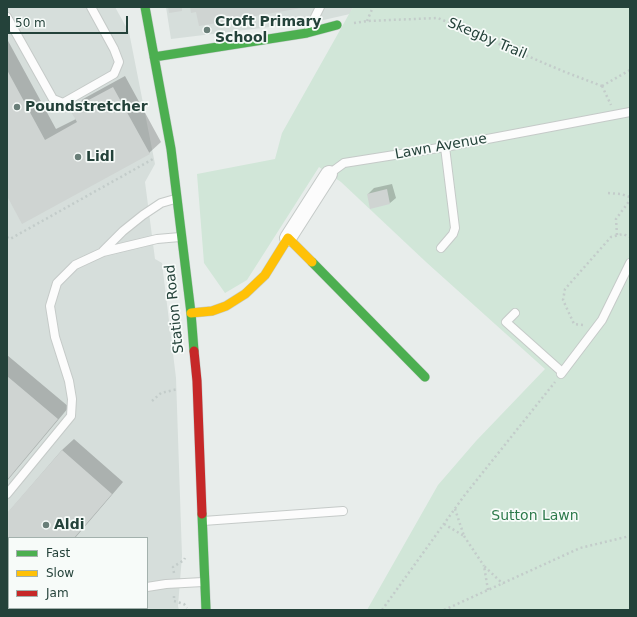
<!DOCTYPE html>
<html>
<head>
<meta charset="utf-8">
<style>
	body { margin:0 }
	#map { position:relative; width:637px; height:617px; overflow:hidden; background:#e8edeb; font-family:"DejaVu Sans",sans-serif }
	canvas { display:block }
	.frame { position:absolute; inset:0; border:8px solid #24423a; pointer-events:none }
	.legend { position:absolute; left:8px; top:537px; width:140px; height:72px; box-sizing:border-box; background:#f7fbf9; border:1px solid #a3b1ad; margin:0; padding:5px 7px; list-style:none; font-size:12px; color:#24423a }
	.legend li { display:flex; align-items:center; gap:8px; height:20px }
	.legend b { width:20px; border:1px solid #a3b1ad }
	.scale { position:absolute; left:8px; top:16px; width:120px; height:18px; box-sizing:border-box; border:2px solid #24423a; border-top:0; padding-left:5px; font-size:12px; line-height:14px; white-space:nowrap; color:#24423a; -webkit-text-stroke:3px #f7fbf9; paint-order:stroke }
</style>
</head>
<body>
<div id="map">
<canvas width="637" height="617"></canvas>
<div class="frame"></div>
<ul class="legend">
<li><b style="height:5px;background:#4caf50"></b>Fast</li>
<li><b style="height:5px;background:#ffc107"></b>Slow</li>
<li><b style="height:5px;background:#c62828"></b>Jam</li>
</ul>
<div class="scale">50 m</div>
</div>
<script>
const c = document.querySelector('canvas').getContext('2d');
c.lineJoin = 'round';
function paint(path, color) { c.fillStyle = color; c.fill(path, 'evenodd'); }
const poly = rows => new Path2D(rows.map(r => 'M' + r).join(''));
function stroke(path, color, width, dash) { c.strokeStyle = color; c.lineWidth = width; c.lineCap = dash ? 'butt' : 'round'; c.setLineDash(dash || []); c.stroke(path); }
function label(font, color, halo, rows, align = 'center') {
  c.font = font + ' "DejaVu Sans",sans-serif'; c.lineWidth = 3.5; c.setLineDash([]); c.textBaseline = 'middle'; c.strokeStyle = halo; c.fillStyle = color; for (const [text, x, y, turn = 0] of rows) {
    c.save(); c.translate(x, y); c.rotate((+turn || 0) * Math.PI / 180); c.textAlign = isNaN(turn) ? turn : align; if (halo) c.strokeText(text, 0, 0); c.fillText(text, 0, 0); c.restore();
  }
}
paint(poly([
	[7,7,115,7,129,32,155,164,145,182,155,259,162,263,176,378,182,556,178,606,179,610,7,610],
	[9,538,147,538,147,608,9,608],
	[166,7,353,7,350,14,319,21,171,39]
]), '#d6dedb');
paint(poly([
	[353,7,630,7,630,610,367,610,438,485,476,441,545,369,426,262,341,182,319,167,247,280,225,293,204,263,197,174,275,159,282,133]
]), '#d1e6d8');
paint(poly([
	[7,39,56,129,76,119,72,111,83,99,125,76,161,142,149,153,7,194],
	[392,184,396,198,390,203,368,194,374,188],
	[7,355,69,407,7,481],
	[74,439,123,482,75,538,9,538,9,582,7,580,7,514,62,450]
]), '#0003');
paint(poly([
	[168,7,182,7,182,11,169,13],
	[190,7,301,7,301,8,199,26,196,12,191,13],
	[7,70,45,140,77,122,70,110,113,87,150,154,22,224,7,196],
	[387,189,390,204,370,209,367,194],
	[7,376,58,419,7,480],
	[62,450,112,494,74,538,9,538,9,583,7,581,7,513]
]), '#cfd4d2');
const lane = poly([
	[7,17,53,99,63,103,114,74,119,62,114,49,91,7],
	[309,29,320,7],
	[329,174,344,163,445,147,630,112],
	[441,248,453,234,455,228,445,147],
	[103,251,123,231,143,215,161,203,175,199],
	[515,313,506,322,562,372],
	[561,374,602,320,630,263],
	[7,494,71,416,72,399,69,381,55,337,50,306,57,283,75,265,103,252,157,239,180,237],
	[203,521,343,511],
	[147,587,166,584,203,582],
	[55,608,56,610],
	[97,610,99,608]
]);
const street = poly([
	[288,238,329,174]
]);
const fast = poly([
	[145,7,171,149,191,313,194,351],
	[154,57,307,33,337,25],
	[312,262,425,377],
	[202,514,206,610]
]);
const slow = poly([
	[191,313,212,311,226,306,245,294,265,275,288,238,312,262]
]);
const jam = poly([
	[194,351,197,381,202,514]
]);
stroke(lane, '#c5cac8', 10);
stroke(street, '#c5cac8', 18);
stroke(fast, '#c3cbc8', 10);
stroke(slow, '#c3cbc8', 10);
stroke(jam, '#c3cbc8', 10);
stroke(poly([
	[367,21,373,7],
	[354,23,367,21,438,18,565,72,602,86],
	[602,86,630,70],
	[602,86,611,105],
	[608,193,621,194,630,197],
	[617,235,616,219,630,200],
	[7,237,10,239,153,159],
	[583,325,574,324,563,300,565,289,611,237,623,234,630,237],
	[152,401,161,393,178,389],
	[444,524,464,536,455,509],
	[464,536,484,566],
	[174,573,173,567,184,560,185,558],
	[488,590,484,566,503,584],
	[174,596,174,601,184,604,187,608],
	[382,610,464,496,555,382],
	[444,610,580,548,630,536]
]), '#c3ccca', 2.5, [2, 3]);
stroke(lane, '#fcfcfc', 8);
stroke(street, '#fcfcfc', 16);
stroke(fast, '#4caf50', 9);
stroke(slow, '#ffc107', 9);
stroke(jam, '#c62828', 9);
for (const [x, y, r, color] of [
	[207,30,4,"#697e78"],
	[17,107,4,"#697e78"],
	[78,157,4,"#697e78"],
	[46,525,4,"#697e78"]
]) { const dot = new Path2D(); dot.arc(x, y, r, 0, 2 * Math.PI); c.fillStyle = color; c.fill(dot); stroke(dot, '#f7fbf9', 1.5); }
label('bold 14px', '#24423a', '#f7fbf9', [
	["Croft Primary",215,22],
	["School",215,38],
	["Poundstretcher",25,107],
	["Lidl",86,157],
	["Aldi",54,525]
], 'left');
label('14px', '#24423a', '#f7fbf9', [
	["Skegby Trail",487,39,23],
	["Lawn Avenue",441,147,-10],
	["Station Road",175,309,-96]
]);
label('14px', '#2d7a4b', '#f7fbf9', [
	["Sutton Lawn",535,516]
]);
</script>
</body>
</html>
